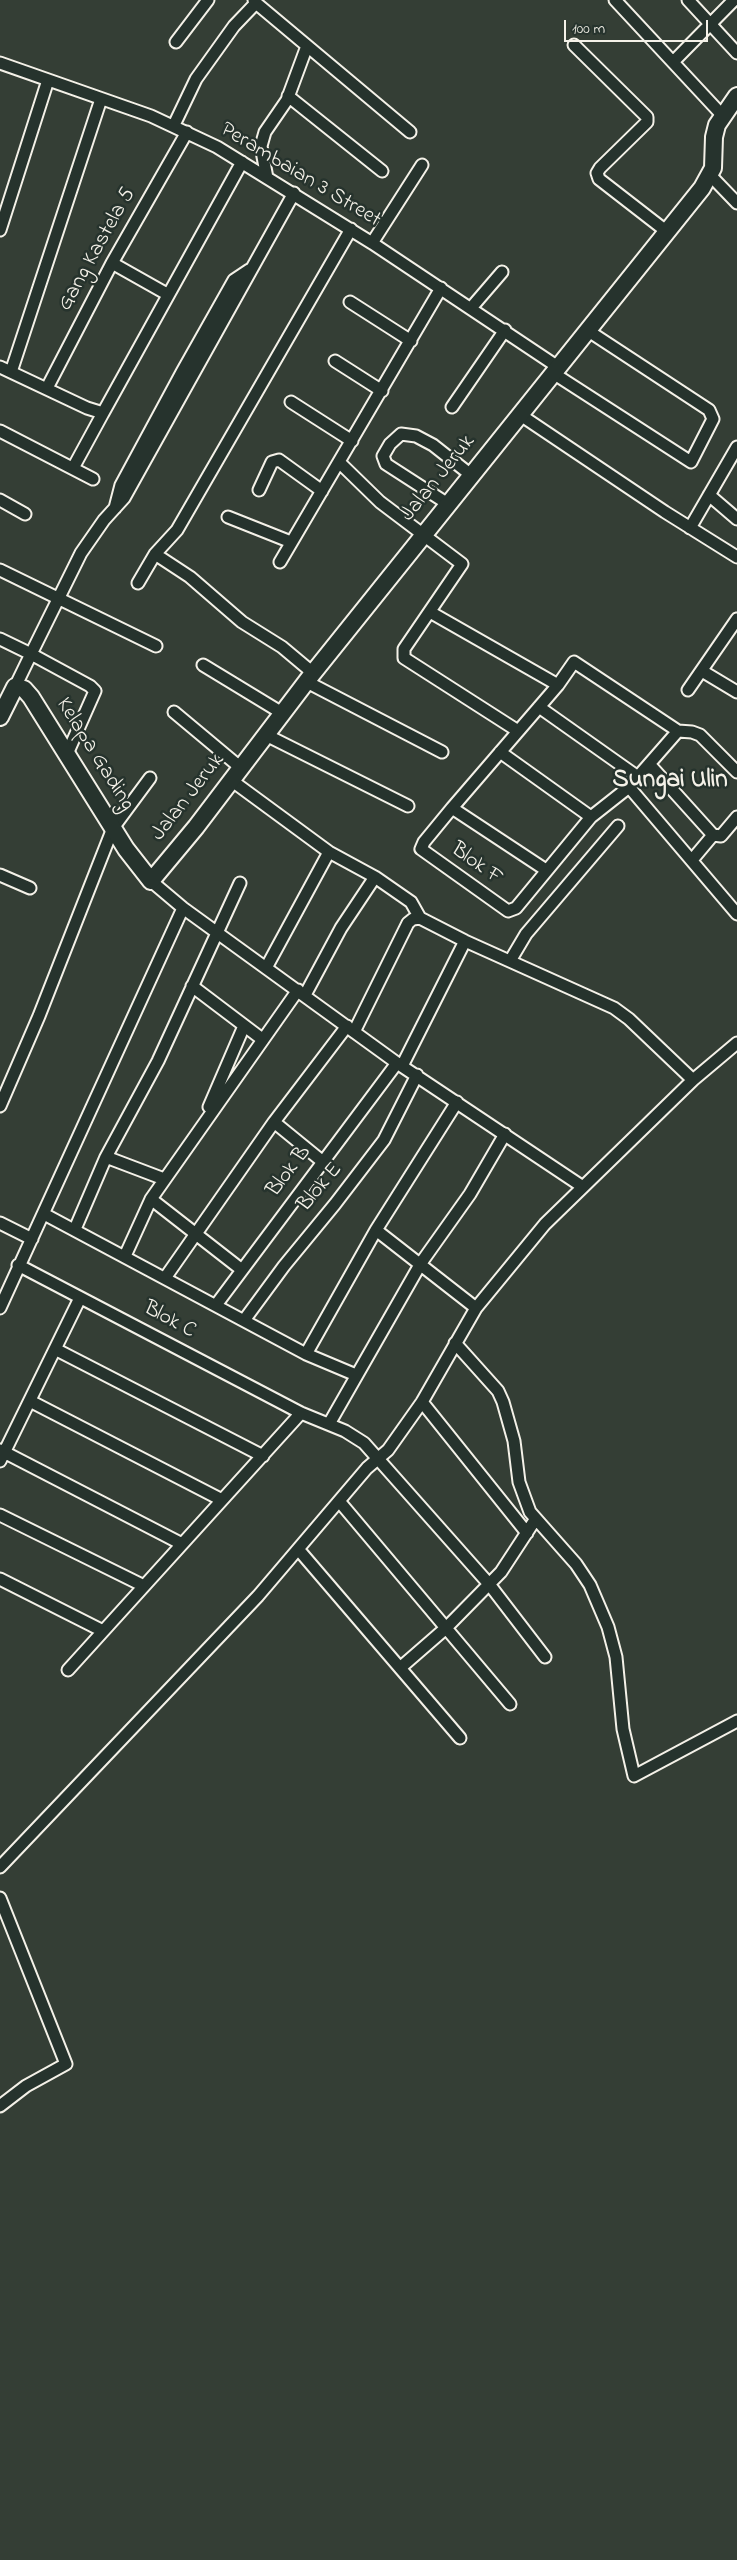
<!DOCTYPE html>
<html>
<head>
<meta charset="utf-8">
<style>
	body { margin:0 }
	#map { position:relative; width:737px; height:2560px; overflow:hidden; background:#343e35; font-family:"Indie Flower",sans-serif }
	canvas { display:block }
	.scale { position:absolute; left:564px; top:20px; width:144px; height:22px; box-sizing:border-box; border:2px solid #f4f1e8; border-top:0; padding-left:6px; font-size:15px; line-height:18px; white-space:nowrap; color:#f4f1e8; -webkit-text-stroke:4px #26332d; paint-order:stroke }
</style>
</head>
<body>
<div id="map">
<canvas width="737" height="2560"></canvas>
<div class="scale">100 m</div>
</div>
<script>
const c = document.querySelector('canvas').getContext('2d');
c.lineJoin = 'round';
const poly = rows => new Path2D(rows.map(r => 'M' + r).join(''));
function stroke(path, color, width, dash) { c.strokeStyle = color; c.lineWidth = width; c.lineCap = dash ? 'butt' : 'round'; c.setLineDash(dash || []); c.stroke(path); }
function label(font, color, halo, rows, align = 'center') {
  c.font = font + ' "Indie Flower",sans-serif'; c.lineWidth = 5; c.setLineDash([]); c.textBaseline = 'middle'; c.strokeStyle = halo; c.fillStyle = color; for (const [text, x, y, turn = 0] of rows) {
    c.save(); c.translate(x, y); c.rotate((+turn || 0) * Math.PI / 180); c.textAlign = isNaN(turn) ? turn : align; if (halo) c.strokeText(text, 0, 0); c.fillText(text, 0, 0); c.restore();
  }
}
const street = poly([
	[615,0,722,115],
	[688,0,737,53],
	[256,3,410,132],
	[176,42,208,0],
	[574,45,647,117,647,122,600,168,597,173,599,179,666,231],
	[673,62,734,0],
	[0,63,151,116,217,147,372,243,558,367],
	[288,96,382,171],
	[174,125,196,79,234,26,256,3,254,0],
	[710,175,737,203],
	[267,178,261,146,265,132,287,100,307,46],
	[0,230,48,80],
	[372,243,422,165],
	[112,263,167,294],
	[350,302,411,341],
	[471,308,502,272],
	[335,361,382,391],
	[0,367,87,408,103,413,242,162],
	[11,372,101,99],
	[553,373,691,462,713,419,709,410,587,330],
	[47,388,112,263,187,132],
	[291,402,352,441],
	[452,407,505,330],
	[519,414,665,512,737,557],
	[0,431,93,479],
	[339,462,380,502,462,564,404,649,404,658,518,731],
	[73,468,103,413],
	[259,490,272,462,279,460,322,491],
	[709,495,737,519],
	[0,500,25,514],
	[448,504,386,464,383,456,390,444,401,434,416,436,433,445,471,475],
	[115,508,121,485,182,372,234,280,249,270],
	[228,517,291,542],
	[690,528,737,447],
	[155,554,190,577,242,622,282,647,313,673],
	[280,562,441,288],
	[0,570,156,646],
	[138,583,155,554,177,530,351,229],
	[430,612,558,685],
	[0,639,31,654,15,687],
	[203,665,282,713],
	[702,671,737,692],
	[307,682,442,752],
	[688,690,737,619],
	[539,707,638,777],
	[174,712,241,768],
	[678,731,629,787,591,817,516,908,508,911,421,849,424,842,452,808,558,685,574,662,678,731,692,732,700,735,737,772],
	[266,735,408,806],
	[500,752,591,817],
	[67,754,95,691,90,686,31,654,81,553,104,520,124,498,294,193],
	[649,764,713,835],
	[231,780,329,852,375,877,411,902,420,918],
	[629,787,737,914],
	[452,808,546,870],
	[713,835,721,836,737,817],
	[692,860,713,835],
	[0,875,30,888],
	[151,881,183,908,397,1063,583,1187],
	[510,961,526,934,618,826],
	[266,968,329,852],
	[192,986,262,1039],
	[305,995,341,928,375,877],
	[354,1032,408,923,413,919,420,918,465,941,614,1008,629,1019,693,1080],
	[402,1066,465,941],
	[0,1106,39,1016,113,828,150,778],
	[209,1107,244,1026],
	[274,1122,323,1162],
	[106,1157,164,1179],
	[151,1199,242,1270],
	[44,1214,306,1354,356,1375],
	[0,1223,32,1239],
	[75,1229,106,1157,158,1061,240,883],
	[376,1230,476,1308],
	[125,1256,151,1199,298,990],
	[18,1265,301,1413,345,1431,364,1443,489,1584,545,1657],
	[165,1278,274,1122,347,1026],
	[216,1305,397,1063],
	[0,1308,183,908],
	[245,1319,284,1266,335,1204,384,1140,417,1075],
	[455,1343,498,1391,503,1402,514,1441,519,1482,530,1512,576,1564,590,1585,608,1627,616,1657,623,1729,634,1776,737,1721],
	[55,1349,263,1456],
	[306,1354,376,1230,457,1102],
	[30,1401,222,1500],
	[422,1402,527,1533],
	[329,1424,421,1263,470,1194,505,1134],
	[0,1450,182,1544],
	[0,1461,80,1298],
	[339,1501,510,1704],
	[0,1515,144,1586],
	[298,1549,460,1738],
	[0,1579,103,1631],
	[400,1668,446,1628,501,1572,535,1520],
	[68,1670,301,1413],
	[0,1867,258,1596,367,1468,388,1450,422,1402,476,1308,545,1224,693,1080,737,1043],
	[0,1898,66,2064,26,2086,0,2106]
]);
const secondary = poly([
	[0,717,15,687,24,689,31,697,126,849,151,881,196,827,313,673,702,188,713,168,714,137,717,125,737,96]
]);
stroke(street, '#f4f1e8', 15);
stroke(secondary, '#f4f1e8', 20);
stroke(street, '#26332d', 11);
stroke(secondary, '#26332d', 16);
label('22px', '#f4f1e8', '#26332d', [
	["Perambaian 3 Street",300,176,31],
	["Gang Kastela 5",98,250,-61],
	["Jalan Jeruk",439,479,-51],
	["Kelapa Gading",94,755,58],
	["Jalan Jeruk",189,798,-52],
	["Blok F",476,865,35],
	["Blok B",290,1172,-53],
	["Blok E",321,1188,-50],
	["Blok C",169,1321,28]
]);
label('bold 25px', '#f4f1e8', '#26332d', [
	["Sungai Ulin",670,782]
]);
</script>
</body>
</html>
